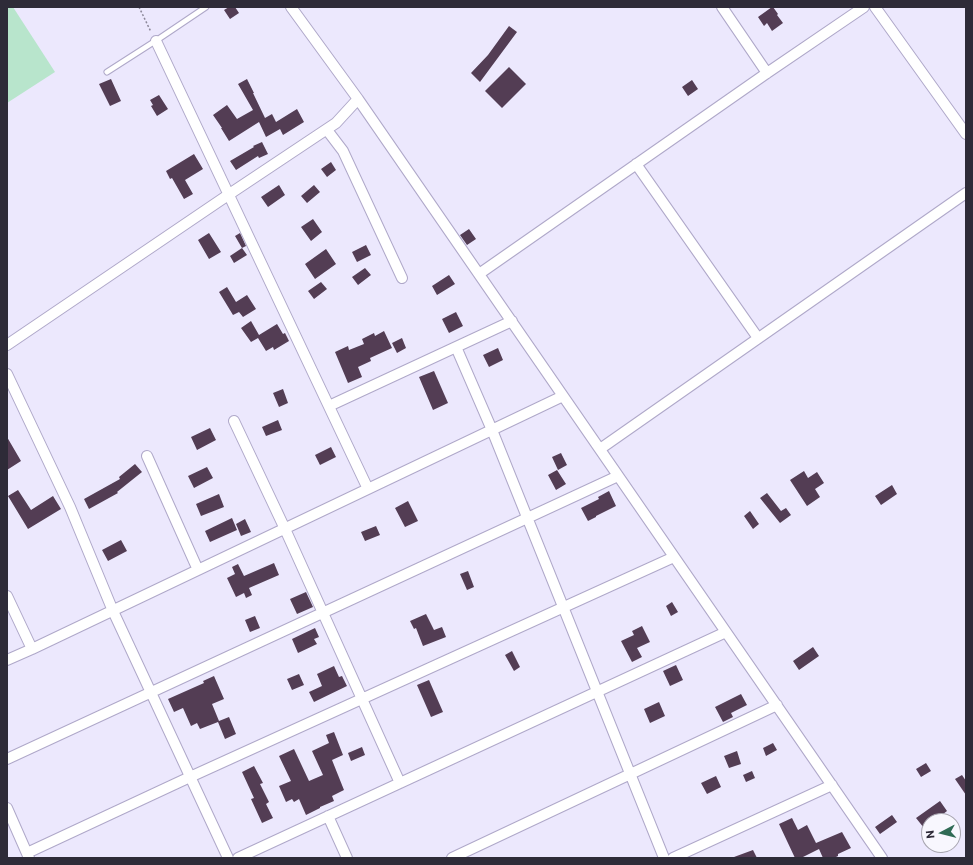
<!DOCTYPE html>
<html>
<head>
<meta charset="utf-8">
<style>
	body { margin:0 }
	#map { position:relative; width:973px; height:865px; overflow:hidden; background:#ece8fd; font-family:Commissioner,sans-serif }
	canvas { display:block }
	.frame { position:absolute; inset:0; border:8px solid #2e2b38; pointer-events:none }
	.north { position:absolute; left:921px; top:813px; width:40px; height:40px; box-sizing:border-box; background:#f8f7fe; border:1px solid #a7a5af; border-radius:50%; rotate:263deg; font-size:11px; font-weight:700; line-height:16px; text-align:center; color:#2e2b38 }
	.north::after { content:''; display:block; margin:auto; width:14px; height:18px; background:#306b55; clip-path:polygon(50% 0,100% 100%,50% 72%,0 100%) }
</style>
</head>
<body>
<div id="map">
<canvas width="973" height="865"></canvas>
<div class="frame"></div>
<div class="north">N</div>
</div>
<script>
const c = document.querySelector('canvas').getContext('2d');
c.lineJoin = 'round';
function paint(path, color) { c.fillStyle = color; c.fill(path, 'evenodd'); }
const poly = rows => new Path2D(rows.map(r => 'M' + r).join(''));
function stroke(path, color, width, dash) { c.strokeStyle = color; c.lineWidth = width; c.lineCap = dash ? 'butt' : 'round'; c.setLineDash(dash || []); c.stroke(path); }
paint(poly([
	[7,7,13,7,55,72,7,103]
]), '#b8e5cc');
paint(poly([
	[229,7,235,7,239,13,230,19,224,10],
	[772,7,773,7,778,14,777,15,783,23,772,31,767,23,764,26,758,17],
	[509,26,517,32,480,82,471,73,488,55],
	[509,67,526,84,502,108,485,91],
	[111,79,121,101,110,106,99,84],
	[247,79,254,93,253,93,265,118,272,114,276,122,297,109,304,122,283,135,280,129,266,137,259,122,229,141,221,128,222,128,213,115,227,105,237,119,253,110,238,84],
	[692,80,698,89,688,96,682,87],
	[159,95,168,109,157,116,151,106,153,105,150,100],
	[262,142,268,154,259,158,258,156,236,170,230,161,254,147,253,146],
	[194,154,203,169,185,180,193,194,184,199,172,178,170,179,166,171],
	[331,162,336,170,327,177,321,169],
	[279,185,285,195,268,207,261,197],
	[314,185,320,192,307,203,301,196],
	[313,219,322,232,311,241,301,227],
	[469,229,476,239,467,245,460,235],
	[209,233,221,252,209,259,198,240],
	[240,233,246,246,242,248,235,236],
	[366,245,371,255,357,262,352,252],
	[242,248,247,255,234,263,230,256],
	[326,249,336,264,315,279,305,264],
	[365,268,371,275,358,285,352,277],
	[449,275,455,284,437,295,432,286],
	[321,282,327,289,314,299,308,291],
	[227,287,236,302,247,295,256,309,243,317,239,312,233,315,219,292],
	[456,312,463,326,449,333,442,319],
	[251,321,259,335,277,324,283,334,285,333,289,341,274,350,273,347,266,351,258,338,251,342,241,328],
	[384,331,392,348,370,358,371,361,358,367,362,377,348,383,335,352,348,346,349,350,364,344,362,339,374,333,375,336],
	[402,338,406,348,397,353,392,343],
	[498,348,503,360,489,367,483,355],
	[434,371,448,403,433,410,419,377],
	[283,389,288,403,279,407,273,393],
	[278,420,282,430,266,436,262,427],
	[210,428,216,440,197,450,191,437],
	[7,437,21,461,7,470],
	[331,447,336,457,320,465,315,455],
	[561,453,567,465,558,470,552,457],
	[135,464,142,472,117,492,118,493,89,509,84,499,120,479,119,477],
	[207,467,213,478,194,488,188,476],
	[557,470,566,484,556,490,548,475],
	[804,471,808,478,817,472,824,483,815,489,820,497,807,506,790,480],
	[892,485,897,494,881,505,875,496],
	[18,490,31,510,53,496,61,509,28,529,8,496],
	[609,491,616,506,596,516,596,517,588,521,581,508,599,499,598,497],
	[767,493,781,511,786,508,791,515,780,523,760,498],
	[219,494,224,507,201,516,196,504],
	[408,501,418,521,405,527,395,508],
	[750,511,759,524,753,529,744,516],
	[232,518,237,530,210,542,205,531],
	[245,519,251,532,241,536,236,524],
	[376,526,380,535,365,541,361,532],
	[121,540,127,551,108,561,102,550],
	[274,563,279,575,249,588,252,595,246,598,244,593,236,597,227,578,235,574,232,567,238,564,244,576],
	[468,571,474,587,467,590,460,574],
	[306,592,313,607,297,614,290,599],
	[672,602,678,612,671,616,666,606],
	[426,614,434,630,442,627,446,637,423,646,416,628,414,629,410,621],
	[255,616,260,628,250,632,245,620],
	[642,626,650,642,637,648,642,657,632,662,621,641,634,635,632,631],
	[315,628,319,637,314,639,317,644,298,653,292,639],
	[813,647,819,656,799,670,793,661],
	[512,651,520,667,514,671,505,655],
	[676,665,683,680,670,686,663,671],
	[334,666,339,677,342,676,347,686,314,702,309,692,322,686,317,674],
	[299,674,304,685,292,690,287,679],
	[214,676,224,699,212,704,219,721,229,717,236,734,225,739,218,722,200,729,197,723,191,726,183,708,174,712,168,699,204,683,203,681],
	[429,680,443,712,431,717,417,685],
	[741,694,747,705,731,713,733,717,723,722,715,707],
	[659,702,665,716,650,723,644,709],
	[334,732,343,755,332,760,344,790,332,796,334,801,320,807,320,808,306,815,299,799,294,802,292,799,286,802,279,786,291,781,279,756,294,749,309,781,323,775,312,751,329,743,326,735],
	[773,743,777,750,766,756,763,748],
	[362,747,365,755,351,761,348,753],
	[737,751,741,764,729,768,724,756],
	[926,763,931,771,921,777,916,769],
	[254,766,263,783,260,784,269,802,266,804,273,818,262,823,251,799,254,798,242,772],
	[752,771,755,778,746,782,743,775],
	[962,775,966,781,966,795,955,779],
	[716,776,721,787,707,794,701,783],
	[940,801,947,811,934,821,929,821,929,824,924,828,916,818],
	[892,815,897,822,880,834,875,827],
	[792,818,798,830,807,825,816,843,842,832,851,848,838,854,838,856,834,858,823,858,819,849,801,858,795,858,779,824],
	[753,850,757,858,734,858,734,857]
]), '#533d54');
const service = poly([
	[107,72,160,38,206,7]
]);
const minor = poly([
	[291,7,358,99,882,858],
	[722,7,767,73],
	[875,7,966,134],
	[156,41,368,489],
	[327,130,343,151,402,278],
	[636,164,758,338],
	[479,274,767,73,864,7],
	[7,345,234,191,336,123,358,99],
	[456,347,492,430,664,858],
	[7,374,70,507,113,611,228,858],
	[329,406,512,321],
	[234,421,285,529,400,783],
	[600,449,966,193],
	[147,456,198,570],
	[7,596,32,649],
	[7,660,32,649,563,396],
	[7,759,618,476],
	[7,808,29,858],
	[328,816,347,858],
	[27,853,190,777,674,557],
	[238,858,726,632],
	[452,858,777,705],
	[673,858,832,785]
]);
stroke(service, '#afa8c9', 7);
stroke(minor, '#afa8c9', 12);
stroke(poly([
	[139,7,151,32]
]), '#8b8798', 1.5, [2, 2]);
stroke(service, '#fff', 5);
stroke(minor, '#fff', 10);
</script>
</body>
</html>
